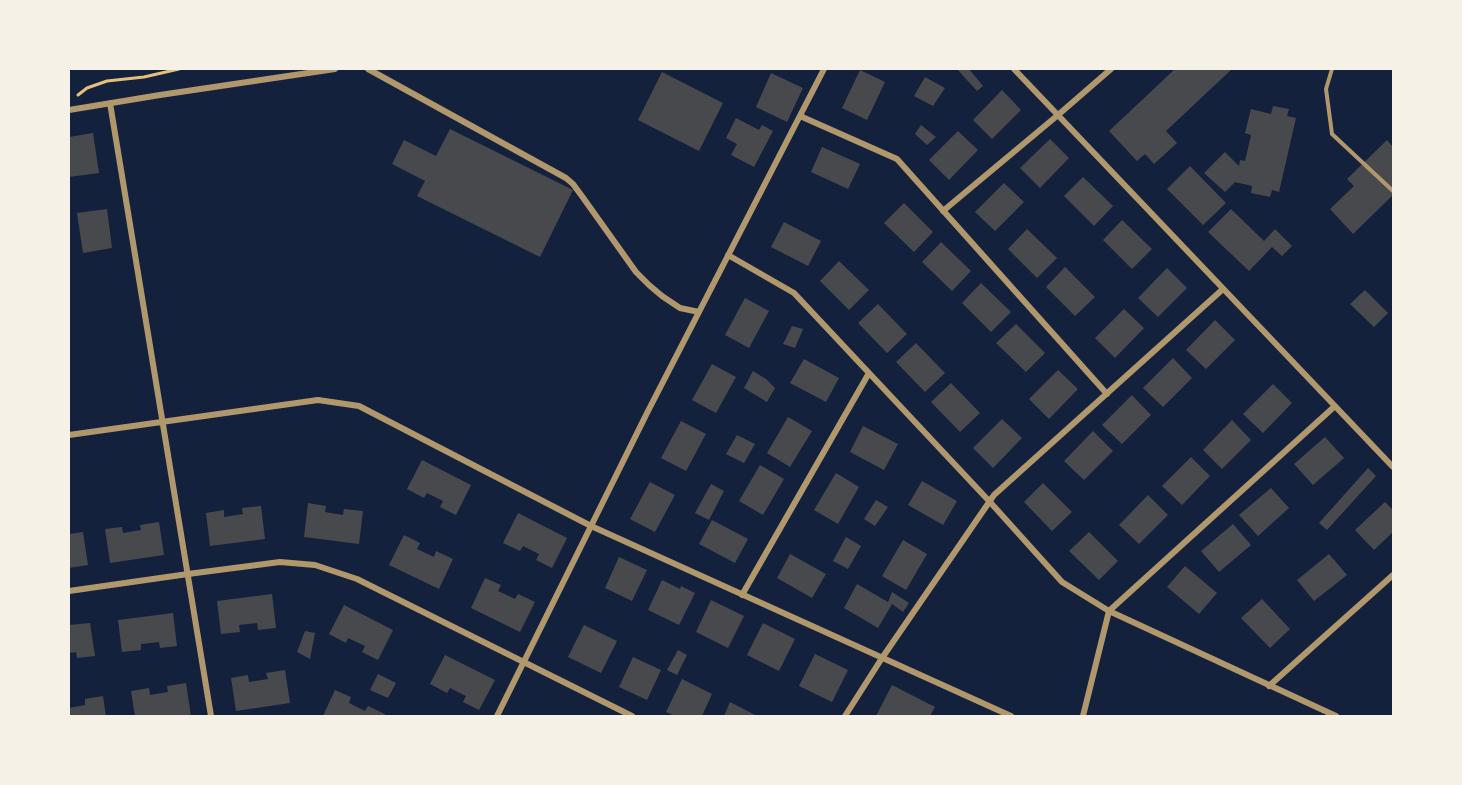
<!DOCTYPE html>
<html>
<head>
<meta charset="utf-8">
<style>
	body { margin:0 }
	#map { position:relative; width:1462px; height:785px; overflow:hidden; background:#14213d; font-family:"Open Sans",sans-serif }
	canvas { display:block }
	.frame { position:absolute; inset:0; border:70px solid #f6f1e7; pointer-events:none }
</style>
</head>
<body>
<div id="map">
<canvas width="1462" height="785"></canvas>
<div class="frame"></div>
</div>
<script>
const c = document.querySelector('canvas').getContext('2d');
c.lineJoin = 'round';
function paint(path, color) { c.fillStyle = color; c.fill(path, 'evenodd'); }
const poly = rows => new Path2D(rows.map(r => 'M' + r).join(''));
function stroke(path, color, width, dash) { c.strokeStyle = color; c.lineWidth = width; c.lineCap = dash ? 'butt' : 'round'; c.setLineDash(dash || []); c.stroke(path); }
paint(poly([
	[957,69,969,69,983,86,977,91],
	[1175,69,1232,69,1166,131,1177,143,1154,164,1145,154,1137,161,1109,131],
	[860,70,885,82,867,120,842,108],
	[662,72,723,103,699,151,638,120],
	[771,73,803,88,787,122,756,107],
	[925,77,945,88,933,106,914,96],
	[1002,90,1021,110,992,139,973,120],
	[1273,106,1289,109,1287,116,1296,118,1279,192,1272,190,1270,197,1251,193,1252,186,1235,182,1225,192,1204,173,1225,152,1239,166,1240,160,1245,161,1251,135,1245,133,1251,109,1271,114],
	[736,118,759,130,762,125,773,131,754,167,731,155,737,144,726,138],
	[921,125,936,137,927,145,915,134],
	[450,129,573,190,540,257,417,196,425,181,392,164,404,140,436,156],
	[958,131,978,150,949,180,929,160],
	[93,133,99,173,69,177,69,137],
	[1050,139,1069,158,1040,188,1020,168],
	[1387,140,1393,147,1393,195,1353,234,1330,209,1354,186,1347,179],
	[822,147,860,164,848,189,811,172],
	[1190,166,1226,203,1203,225,1167,189],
	[1083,177,1113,206,1094,226,1064,196],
	[1004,183,1024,202,995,231,975,212],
	[904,203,933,232,914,252,884,223],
	[107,209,112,248,83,253,77,213],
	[1231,209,1264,241,1275,229,1292,246,1282,256,1272,247,1249,271,1208,232],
	[1122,220,1152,249,1132,269,1103,240],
	[784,222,821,241,808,266,771,247],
	[1027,229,1057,258,1037,278,1008,249],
	[941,242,971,271,952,291,922,262],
	[839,261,869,290,849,310,820,281],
	[1065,267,1095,297,1075,316,1046,287],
	[1167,268,1187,288,1158,317,1138,298],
	[981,283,1011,312,991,332,962,303],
	[1365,290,1388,313,1374,327,1350,304],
	[745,298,769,311,749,348,725,335],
	[878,304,907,334,887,353,858,323],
	[1124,309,1144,328,1115,358,1095,338],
	[1215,320,1235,340,1206,369,1186,350],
	[1016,324,1045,353,1026,372,996,343],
	[792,326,803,329,795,348,783,344],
	[916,343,945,373,925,392,896,362],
	[1173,358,1192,378,1163,407,1143,388],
	[804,359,839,378,826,402,790,383],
	[712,364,736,377,716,413,692,400],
	[1058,370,1078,389,1049,419,1029,399],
	[753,371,766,379,775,388,767,402,744,388],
	[951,383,980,413,960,432,931,402],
	[1273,384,1292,403,1263,433,1243,414],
	[1132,395,1151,415,1122,444,1102,425],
	[788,417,812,431,790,467,767,453],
	[1002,419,1022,438,993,468,973,448],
	[1232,420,1251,440,1222,469,1203,450],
	[681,421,706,434,686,471,661,458],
	[863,426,898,444,884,470,850,452],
	[1093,431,1113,451,1084,480,1064,461],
	[737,435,755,444,744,463,726,454],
	[1325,437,1344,458,1313,485,1294,464],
	[1191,457,1210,476,1182,505,1162,486],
	[422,460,471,485,456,515,440,507,443,501,427,493,424,498,407,489],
	[760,465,784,479,763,515,739,501],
	[1368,468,1376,476,1327,530,1319,523],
	[836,473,859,487,838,524,814,510],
	[922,481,957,501,943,525,908,505],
	[650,482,675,495,655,532,630,519],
	[1043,483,1072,512,1052,531,1024,502],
	[711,484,724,491,709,520,695,513],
	[1271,488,1289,508,1258,536,1239,515],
	[1148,495,1168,515,1139,544,1119,525],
	[876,500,888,507,875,526,864,519],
	[1385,502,1393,510,1393,532,1374,550,1355,530],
	[308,503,326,506,325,512,343,515,344,509,363,511,359,544,304,537],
	[261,506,265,539,210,546,206,513,224,510,224,517,243,514,242,508],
	[518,513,567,538,552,568,536,560,539,554,523,546,520,551,503,543],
	[712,520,748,539,735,563,699,544],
	[159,522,164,555,110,563,105,529,122,527,123,533,141,530,140,525],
	[1233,524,1251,545,1219,572,1201,551],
	[83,532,88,565,69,568,69,534],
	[1089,532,1118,561,1099,580,1069,551],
	[404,535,420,543,417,549,434,557,436,551,453,559,439,589,389,565],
	[846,537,861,546,848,569,833,561],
	[903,540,927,554,906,590,882,576],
	[790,554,826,574,812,598,777,578],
	[1329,554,1347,575,1314,601,1297,580],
	[619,557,647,570,632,601,605,588],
	[1185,566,1217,593,1199,614,1167,587],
	[485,578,501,585,498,591,515,599,518,594,535,602,520,632,471,608],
	[662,580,680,589,681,586,695,593,679,625,648,610],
	[857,584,888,602,892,592,909,603,903,612,892,604,878,628,844,608],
	[272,594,276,628,258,630,257,623,239,625,240,632,221,634,217,601],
	[1262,599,1290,629,1270,648,1241,618],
	[711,600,744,616,728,648,696,632],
	[344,605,393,630,378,660,362,652,365,646,348,638,346,643,329,634],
	[173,613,177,646,160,648,159,642,141,644,141,650,122,652,118,620],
	[90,623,95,656,77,658,76,652,69,653,69,625],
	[763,623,795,639,779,671,747,655],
	[584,625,617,641,601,673,568,657],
	[305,631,315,633,310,659,297,652],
	[678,650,687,655,677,675,667,670],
	[815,654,848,670,832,702,799,686],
	[445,655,495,680,479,710,463,702,466,696,450,688,447,693,430,684],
	[633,657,661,670,647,700,619,687],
	[285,670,290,703,236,711,231,678,248,675,249,682,268,679,266,673],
	[378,674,396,683,388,698,370,690],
	[682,679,712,694,702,716,675,716,666,712],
	[186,683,191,716,135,716,131,691,149,688,150,695,168,692,167,686],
	[892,685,935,707,930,716,876,716],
	[335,690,351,697,349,703,365,711,368,706,385,714,384,716,323,716],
	[103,696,106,716,69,716,69,708,85,705,85,699],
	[730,702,757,716,724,716]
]), '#48494c');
stroke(poly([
	[78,95,87,88,107,81,144,77,179,69]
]), '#e5c07b', 3);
stroke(poly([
	[1332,69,1326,89,1332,134,1393,191]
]), '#b1986c', 4);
stroke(poly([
	[368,69,566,178,573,184,584,199,636,272,649,285,662,296,680,308,699,312],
	[1014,69,1393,467],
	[110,103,211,716],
	[69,110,160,95,335,69],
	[800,116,897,159,1107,394],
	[943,211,1058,115,1111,69],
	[728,255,794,293,990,502,1062,582,1109,611,1336,716],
	[69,435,318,400,359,406,591,526,1011,716],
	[69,591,188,574,280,562,315,565,357,579,632,716],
	[742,595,869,373],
	[1269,686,1393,575],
	[497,716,647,413,824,69],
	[845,716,882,658,994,495,1223,289],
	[1083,716,1109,611,1335,406]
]), '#b1986c', 6);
</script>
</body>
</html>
